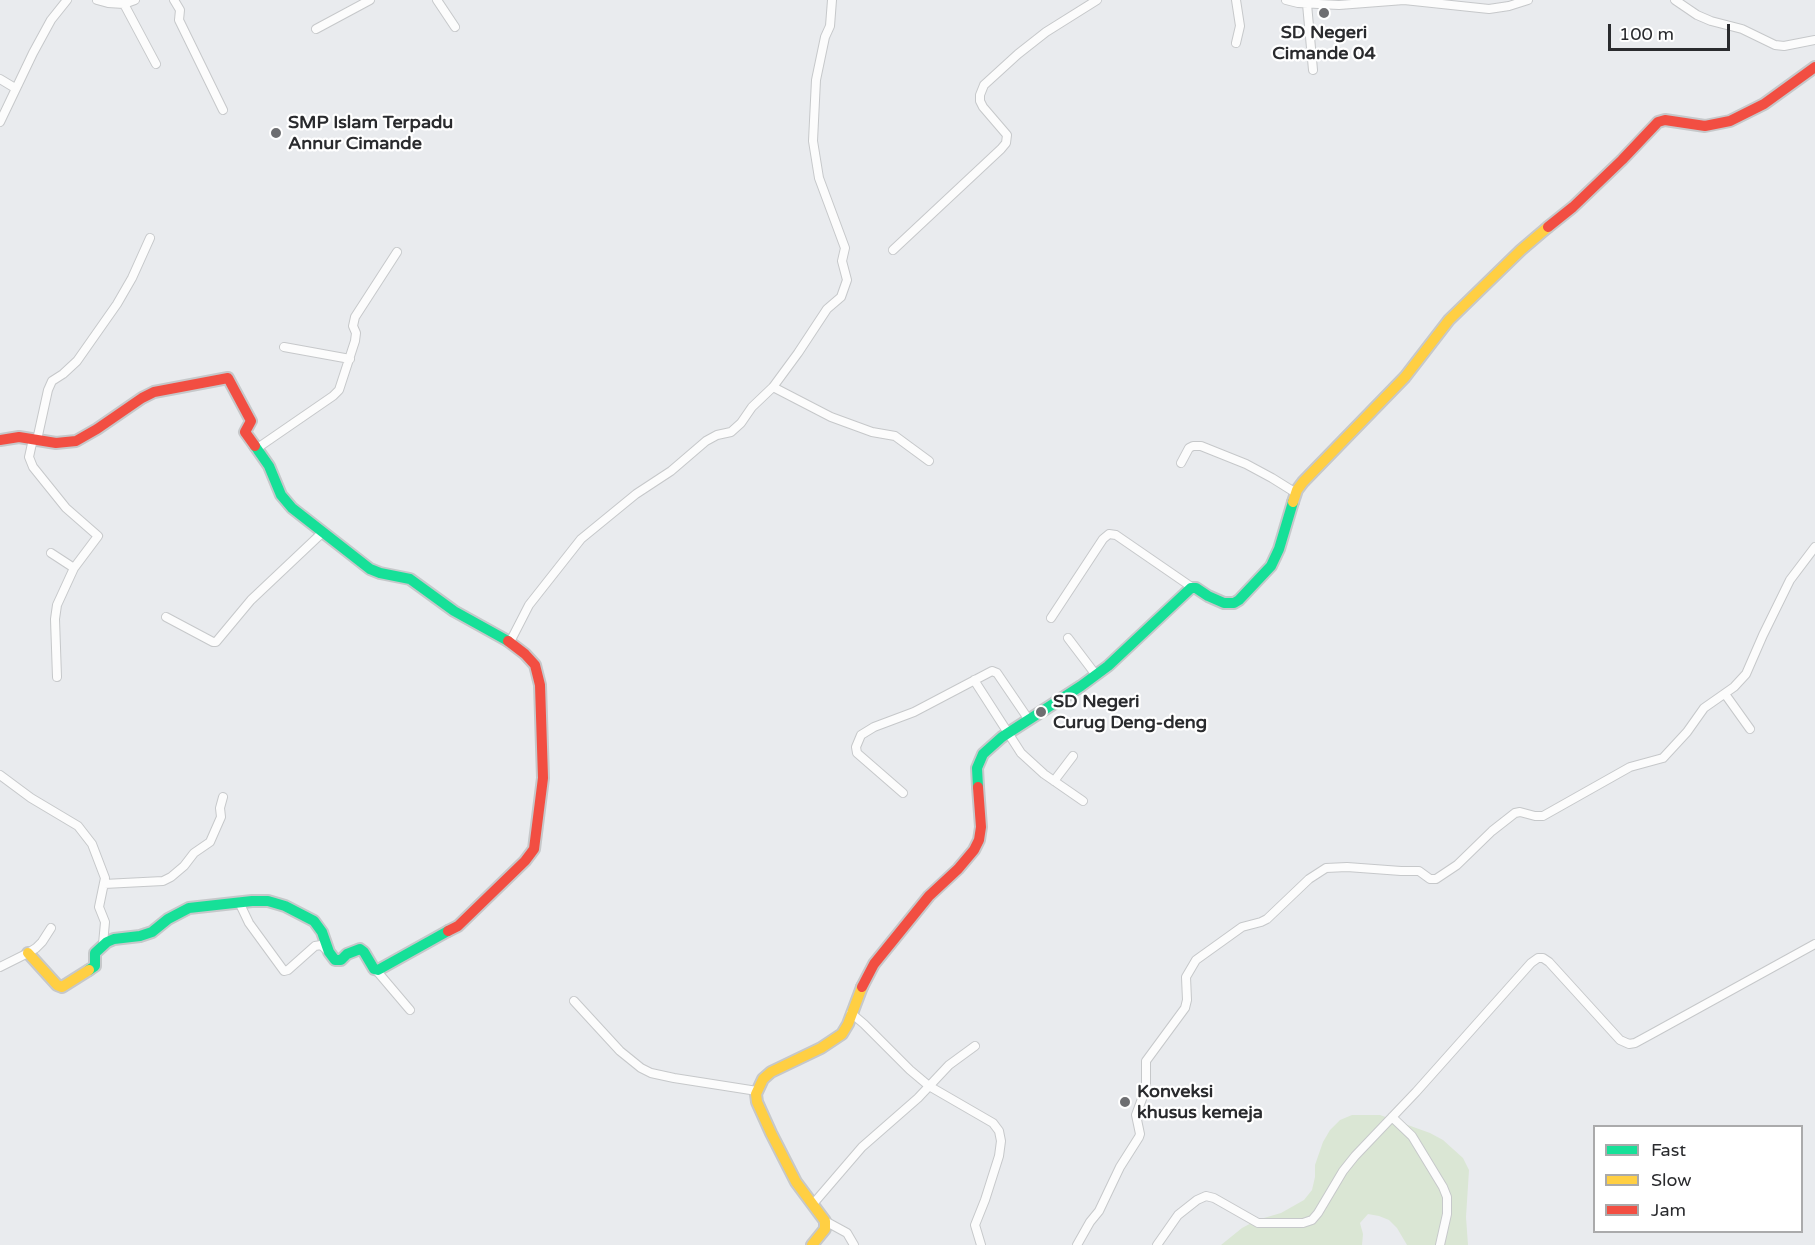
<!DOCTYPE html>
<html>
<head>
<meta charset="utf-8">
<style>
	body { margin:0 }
	#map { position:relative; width:1815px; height:1245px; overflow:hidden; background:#e9ebee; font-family:"Varela Round",sans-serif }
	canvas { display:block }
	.legend { position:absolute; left:1593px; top:1125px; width:210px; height:108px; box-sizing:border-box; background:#fff; border:2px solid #aaaaab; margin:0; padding:8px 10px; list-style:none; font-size:18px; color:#2a2b2e }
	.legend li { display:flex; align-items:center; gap:12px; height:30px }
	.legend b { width:30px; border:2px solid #aaaaab }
	.scale { position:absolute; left:1608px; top:24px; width:122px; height:27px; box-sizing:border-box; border:3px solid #2a2b2e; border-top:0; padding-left:8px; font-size:18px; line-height:21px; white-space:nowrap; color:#2a2b2e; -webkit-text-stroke:4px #fff; paint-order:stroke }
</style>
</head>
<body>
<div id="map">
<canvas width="1815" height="1245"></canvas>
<ul class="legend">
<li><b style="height:8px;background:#16e098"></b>Fast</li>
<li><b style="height:8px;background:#ffcf43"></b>Slow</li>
<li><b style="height:8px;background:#f24e42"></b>Jam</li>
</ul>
<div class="scale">100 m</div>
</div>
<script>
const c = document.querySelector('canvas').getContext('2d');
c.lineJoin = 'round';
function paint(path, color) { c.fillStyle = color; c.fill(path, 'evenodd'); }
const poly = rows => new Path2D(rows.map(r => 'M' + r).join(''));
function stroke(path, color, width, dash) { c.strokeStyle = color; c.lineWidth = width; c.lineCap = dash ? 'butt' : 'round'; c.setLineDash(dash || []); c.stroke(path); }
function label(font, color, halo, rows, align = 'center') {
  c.font = font + ' "Varela Round",sans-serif'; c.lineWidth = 4.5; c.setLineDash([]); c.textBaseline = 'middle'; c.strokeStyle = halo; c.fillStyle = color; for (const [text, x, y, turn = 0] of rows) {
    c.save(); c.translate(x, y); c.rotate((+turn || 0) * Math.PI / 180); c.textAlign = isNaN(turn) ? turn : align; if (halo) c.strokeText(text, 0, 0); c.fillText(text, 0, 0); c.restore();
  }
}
paint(poly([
	[1352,1115,1380,1115,1430,1133,1443,1140,1463,1158,1469,1170,1466,1217,1468,1245,1407,1245,1397,1228,1389,1220,1379,1216,1368,1214,1360,1223,1363,1234,1362,1245,1221,1245,1242,1228,1257,1220,1281,1213,1304,1200,1312,1190,1315,1177,1315,1165,1323,1142,1330,1130,1340,1120]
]), '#dae6d4');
const street = poly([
	[97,0,108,3,124,4,135,0],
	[174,0,180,10,179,20,223,110],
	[437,0,455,27],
	[1286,0,1298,3,1339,5,1404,0,1489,9,1509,6,1528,0],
	[1675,0,1697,15,1711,21,1742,29,1775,45,1784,46,1815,40],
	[124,4,156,64],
	[1307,4,1313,70],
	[316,29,370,0],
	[1236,43,1240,26,1236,0],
	[0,79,15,88],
	[0,122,33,53,51,20,67,0],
	[893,250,1001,149,1006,143,1007,135,983,107,980,101,980,95,984,85,1018,54,1046,32,1097,0],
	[284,347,350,359],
	[773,387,831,417,872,432,895,436,929,461],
	[33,439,29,457,33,467,66,508,98,536,74,568,57,605,55,619,57,677],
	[37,440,48,390,52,381,63,374,77,361,117,304,132,278,150,238],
	[256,449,333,396,339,390,355,341,356,333,353,326,355,317,397,252],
	[1181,463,1189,448,1193,446,1201,446,1246,464,1272,478,1296,493],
	[51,553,74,568],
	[166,617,213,642,216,642,251,600,323,532],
	[1051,618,1103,539,1109,534,1116,535,1193,588],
	[1068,638,1096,675],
	[510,642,529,605,581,539,636,494,671,471,706,441,717,435,731,432,741,423,752,407,773,387,798,353,827,309,841,297,847,280,842,261,845,248,819,178,813,141,816,80,825,37,830,26,832,0],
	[974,680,1021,753,1044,774,1083,801],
	[1725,694,1750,729],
	[0,775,31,798,78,826,92,844,105,878,99,907,105,922,103,944],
	[1054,781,1073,756],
	[903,793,857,753,856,747,861,735,874,727,914,712,992,671,997,673,1029,720],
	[104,884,163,881,171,877,184,866,194,853,210,842,221,817,220,808,223,797],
	[239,902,249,923,284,971,288,970,315,946,321,945,329,952],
	[0,967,28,953,36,948,42,942,51,928],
	[376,970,410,1010],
	[574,1001,620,1051,641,1068,651,1073,674,1078,757,1091],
	[851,1013,864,1024,910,1070,929,1086,993,1123,999,1131,1001,1141,999,1156,985,1200,975,1225,981,1245],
	[1392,1117,1412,1136,1443,1187,1447,1197,1447,1214,1440,1245],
	[813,1204,862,1147,918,1098,949,1065,975,1046],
	[825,1221,847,1233,854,1245],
	[1077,1245,1090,1222,1099,1211,1120,1167,1139,1137,1140,1134,1136,1115,1146,1088,1146,1061,1185,1008,1187,1000,1186,977,1196,960,1242,927,1261,922,1267,919,1309,879,1326,868,1347,867,1401,871,1419,871,1430,879,1436,879,1457,865,1492,831,1515,813,1520,812,1535,816,1543,816,1630,767,1663,758,1687,732,1704,708,1734,687,1746,674,1763,635,1790,580,1815,547],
	[1157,1245,1178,1215,1197,1200,1206,1196,1214,1198,1258,1223,1303,1223,1312,1220,1318,1213,1343,1171,1355,1156,1416,1092,1531,963,1538,958,1543,958,1549,962,1620,1040,1629,1044,1635,1043,1657,1031,1815,944]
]);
const fast = poly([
	[255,446,269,466,281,495,292,508,370,569,380,573,410,579,454,611,508,641],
	[978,787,977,768,983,754,1002,737,1081,686,1108,666,1191,588,1196,588,1208,596,1224,603,1234,603,1239,600,1271,566,1279,549,1293,502],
	[89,970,95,966,95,953,107,942,114,939,140,936,152,932,168,919,189,908,252,901,268,901,285,906,314,921,322,932,329,952,335,960,341,960,347,954,360,949,364,952,374,969,378,970,448,931]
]);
const slow = poly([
	[1293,502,1297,490,1303,482,1405,377,1449,320,1521,250,1548,227],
	[28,953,57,985,62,987,89,970],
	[812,1245,825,1229,825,1221,796,1182,771,1133,757,1102,756,1094,763,1079,771,1072,821,1048,842,1034,848,1024,862,987]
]);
const jam = poly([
	[1548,227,1573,207,1622,160,1658,122,1665,120,1705,126,1730,121,1764,104,1815,67],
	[0,440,19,437,56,443,76,441,97,429,142,398,154,392,228,378,251,421,245,432,255,446],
	[448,931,458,926,525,861,534,849,543,778,540,685,535,665,525,654,508,641],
	[862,987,874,964,929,896,958,869,974,850,979,840,981,827,978,787]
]);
stroke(street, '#c6c8ca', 10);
stroke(fast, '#c6c8ca', 14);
stroke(slow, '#c6c8ca', 14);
stroke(jam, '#c6c8ca', 14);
stroke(street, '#fcfcfc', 8);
stroke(fast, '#16e098', 10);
stroke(slow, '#ffcf43', 10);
stroke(jam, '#f24e42', 10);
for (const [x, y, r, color] of [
	[1324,13,6,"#6d6e71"],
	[276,133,6,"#6d6e71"],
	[1041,712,6,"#6d6e71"],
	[1125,1102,6,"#6d6e71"]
]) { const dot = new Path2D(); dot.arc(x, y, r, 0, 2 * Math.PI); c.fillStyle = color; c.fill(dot); stroke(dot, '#fff', 2); }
label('bold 18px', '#2a2b2e', '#fff', [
	["SD Negeri",1324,33,"center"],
	["Cimande 04",1324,54,"center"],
	["SMP Islam Terpadu",288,123],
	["Annur Cimande",288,144],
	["SD Negeri",1053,702],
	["Curug Deng-deng",1053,723],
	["Konveksi",1137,1092],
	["khusus kemeja",1137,1113]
], 'left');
</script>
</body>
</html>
